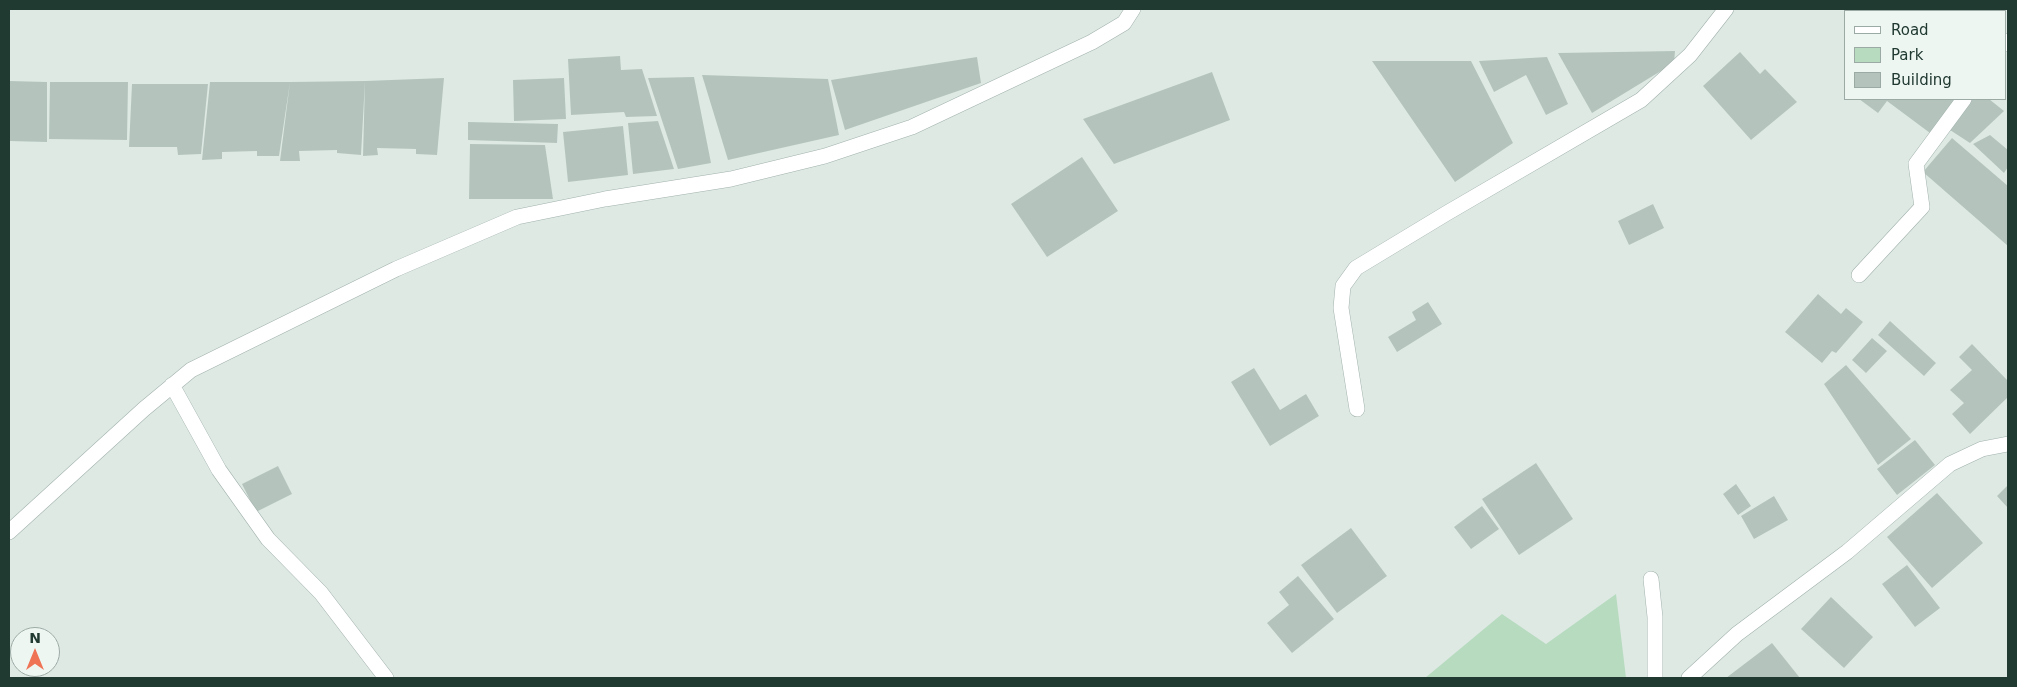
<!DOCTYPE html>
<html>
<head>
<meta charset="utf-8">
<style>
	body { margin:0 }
	#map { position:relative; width:2017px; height:687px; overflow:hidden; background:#dee9e4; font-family:"DejaVu Sans",sans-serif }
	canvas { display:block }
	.frame { position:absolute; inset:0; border:10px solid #203931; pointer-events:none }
	.legend { position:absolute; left:1844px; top:10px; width:162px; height:90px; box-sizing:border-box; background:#eef6f2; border:1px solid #9caaa5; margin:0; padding:6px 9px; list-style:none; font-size:15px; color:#203931 }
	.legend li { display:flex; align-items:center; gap:10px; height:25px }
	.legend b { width:25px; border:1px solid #9caaa5 }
	.north { position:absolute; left:10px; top:627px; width:50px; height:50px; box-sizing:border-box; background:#eef6f2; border:1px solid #9caaa5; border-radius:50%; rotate:0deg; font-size:14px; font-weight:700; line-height:20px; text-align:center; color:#203931 }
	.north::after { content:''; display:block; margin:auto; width:18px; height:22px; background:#ef7456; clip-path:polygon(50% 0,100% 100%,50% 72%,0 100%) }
</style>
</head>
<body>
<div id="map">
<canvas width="2017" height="687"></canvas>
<div class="frame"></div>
<ul class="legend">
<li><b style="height:6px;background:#fff"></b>Road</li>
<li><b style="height:14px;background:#b7dbbf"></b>Park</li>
<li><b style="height:14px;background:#b4c4bd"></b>Building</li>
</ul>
<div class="north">N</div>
</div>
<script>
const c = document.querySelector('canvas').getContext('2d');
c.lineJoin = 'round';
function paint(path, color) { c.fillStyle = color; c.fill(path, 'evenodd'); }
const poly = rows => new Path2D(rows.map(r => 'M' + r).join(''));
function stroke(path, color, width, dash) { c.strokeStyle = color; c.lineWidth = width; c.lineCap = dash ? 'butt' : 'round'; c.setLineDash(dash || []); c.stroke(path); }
paint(poly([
	[1616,594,1626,678,1425,678,1502,614,1546,644]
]), '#b7dbbf');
paint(poly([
	[1675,51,1674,63,1592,113,1558,53],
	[1740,52,1760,74,1765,69,1797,102,1751,140,1703,86],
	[620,56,621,70,642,69,657,116,626,117,624,112,571,115,568,59],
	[977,57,981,83,845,130,831,80],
	[1547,57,1568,104,1546,115,1526,75,1494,92,1479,61],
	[1372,61,1471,61,1513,143,1455,182],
	[1212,72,1230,120,1114,164,1083,119],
	[702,75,828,79,839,135,728,160],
	[694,77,711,163,678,169,648,78],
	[444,78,437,155,416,154,416,149,377,148,378,155,363,156,365,81],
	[564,78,566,119,514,121,513,80],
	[9,81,47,82,47,142,9,141],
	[365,81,361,155,337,153,337,150,299,151,300,161,280,161,290,82],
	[50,82,128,82,127,140,49,139],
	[210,82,290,82,279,156,257,156,257,151,222,152,222,159,202,160],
	[132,84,208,84,201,154,178,155,177,147,129,147],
	[1859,99,1956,99,1930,133,1887,101,1878,113],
	[1972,99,1989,99,2004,111,1970,143,1950,130],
	[658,121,674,169,633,174,628,123],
	[468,122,558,124,557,143,468,140],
	[623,126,628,175,568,182,563,132],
	[1990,135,2008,150,2008,167,2004,173,1973,144],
	[1952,138,2008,186,2008,246,1923,172],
	[470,144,545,145,553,199,469,199],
	[1082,157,1118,211,1047,257,1011,204],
	[1653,204,1664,228,1629,245,1618,221],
	[1818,294,1841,314,1846,308,1863,322,1836,353,1832,351,1822,363,1785,332],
	[1428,302,1442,324,1397,352,1388,337,1416,320,1412,312],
	[1890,321,1936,363,1924,376,1878,335],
	[1872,338,1887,351,1866,373,1852,360],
	[1972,344,2008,381,2008,397,1970,434,1952,414,1964,403,1950,390,1972,370,1959,357],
	[1846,365,1911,439,1878,465,1824,384],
	[1254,368,1280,410,1306,394,1319,416,1270,446,1231,382],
	[1915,440,1935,465,1897,495,1877,469],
	[1536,463,1573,519,1519,555,1482,499],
	[278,466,292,494,256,512,242,484],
	[1736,484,1751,506,1738,515,1723,494],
	[2008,485,2008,508,1997,496],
	[1937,493,1983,543,1932,588,1887,537],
	[1774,496,1788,520,1754,539,1741,516],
	[1482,506,1499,529,1471,549,1454,527],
	[1351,528,1387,576,1337,613,1301,565],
	[1907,565,1940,608,1915,627,1882,584],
	[1298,576,1334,619,1292,653,1267,623,1289,605,1279,592],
	[1831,597,1873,637,1844,668,1801,629],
	[1772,643,1800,678,1726,678]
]), '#b4c4bd');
const minor = poly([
	[2006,44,2008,41],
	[1859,275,1922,207,1916,164,1964,99],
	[172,385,219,470,268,539,321,593,386,678],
	[1357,409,1341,308,1343,286,1356,268,1447,213,1641,100,1690,55,1726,9],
	[9,532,144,409,191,370,396,269,517,217,605,199,731,179,825,156,912,127,1092,42,1124,23,1133,9],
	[1651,579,1655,617,1655,678],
	[1689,678,1737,634,1847,552,1950,464,1982,449,2008,444]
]);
stroke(minor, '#a1b1ab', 16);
stroke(minor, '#fff', 15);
</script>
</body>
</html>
